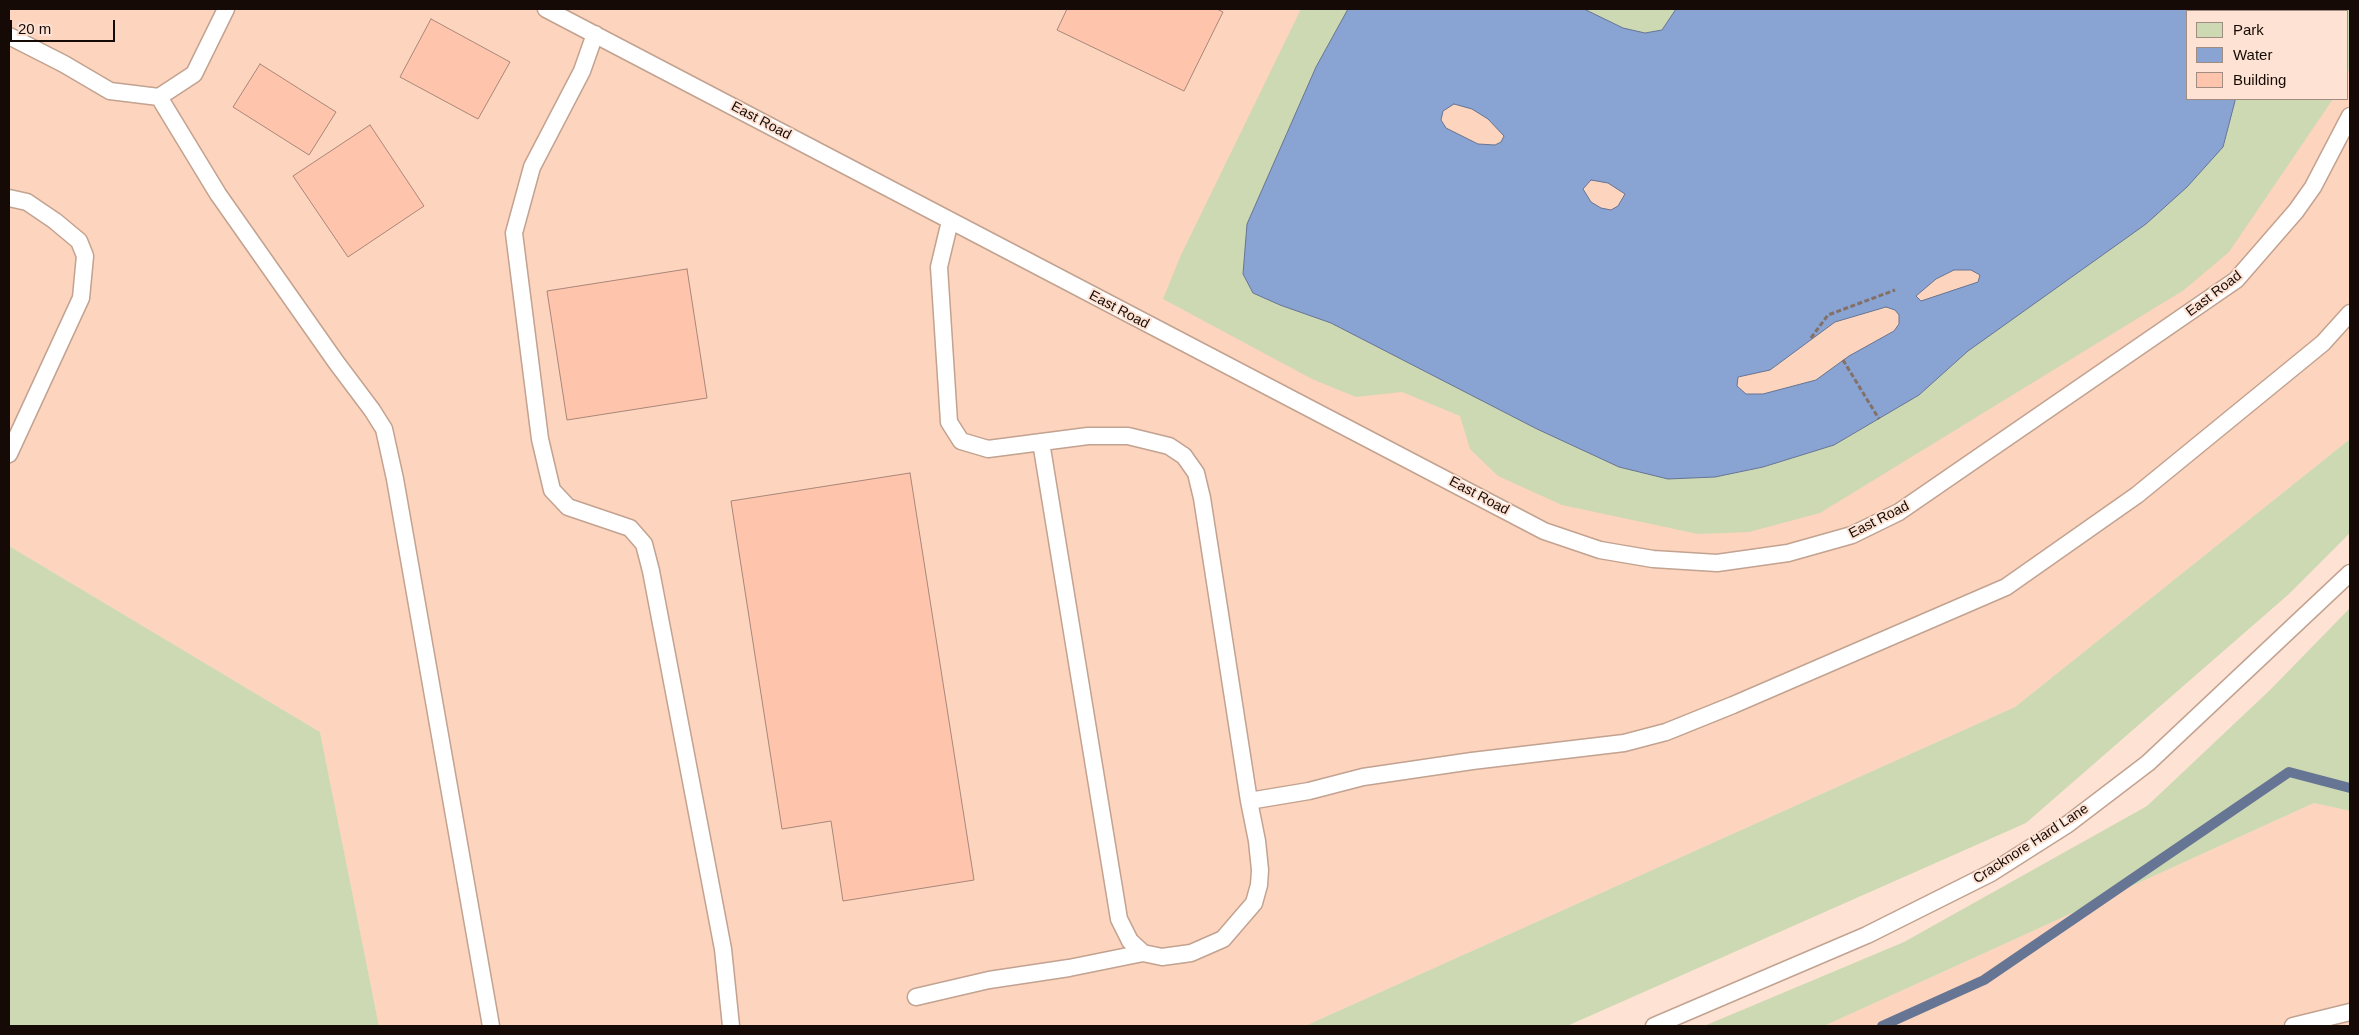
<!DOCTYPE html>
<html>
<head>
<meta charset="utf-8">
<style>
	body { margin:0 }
	#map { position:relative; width:2359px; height:1035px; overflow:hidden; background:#fee3d4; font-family:Arial,sans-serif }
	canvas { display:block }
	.frame { position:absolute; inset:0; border:10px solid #150a05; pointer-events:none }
	.legend { position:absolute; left:2186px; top:10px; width:162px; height:90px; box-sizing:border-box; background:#fee3d4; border:1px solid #a18c81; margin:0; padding:6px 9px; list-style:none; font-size:15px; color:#150a05 }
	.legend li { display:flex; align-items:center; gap:10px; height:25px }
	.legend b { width:25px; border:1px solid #a18c81 }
	.scale { position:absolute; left:10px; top:20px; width:105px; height:22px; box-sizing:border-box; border:2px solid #150a05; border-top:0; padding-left:6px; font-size:15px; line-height:18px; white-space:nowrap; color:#150a05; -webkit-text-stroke:4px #fee3d4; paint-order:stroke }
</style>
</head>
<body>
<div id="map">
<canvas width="2359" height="1035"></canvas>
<div class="frame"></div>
<ul class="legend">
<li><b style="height:14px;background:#cdd9b3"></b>Park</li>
<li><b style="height:14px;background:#89a3d2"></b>Water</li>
<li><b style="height:14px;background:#ffc5ac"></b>Building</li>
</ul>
<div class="scale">20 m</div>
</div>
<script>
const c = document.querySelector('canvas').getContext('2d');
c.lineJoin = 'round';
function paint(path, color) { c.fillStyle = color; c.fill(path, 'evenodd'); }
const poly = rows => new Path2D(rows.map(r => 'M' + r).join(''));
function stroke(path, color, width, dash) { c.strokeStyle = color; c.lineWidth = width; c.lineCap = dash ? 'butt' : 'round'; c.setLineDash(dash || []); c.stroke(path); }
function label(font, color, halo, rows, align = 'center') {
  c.font = font + ' Arial,sans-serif'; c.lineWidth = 4; c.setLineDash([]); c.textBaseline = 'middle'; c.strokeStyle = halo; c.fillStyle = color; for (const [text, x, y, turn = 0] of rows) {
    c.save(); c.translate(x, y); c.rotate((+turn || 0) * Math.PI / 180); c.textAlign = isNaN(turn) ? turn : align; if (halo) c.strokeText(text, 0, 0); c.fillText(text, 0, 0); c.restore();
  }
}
paint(poly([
	[9,9,2350,9,2350,439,2015,707,1305,1026,379,1026,320,732,9,546],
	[2188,11,2348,11,2348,99,2188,99],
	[2314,803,2350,811,2350,1026,1824,1026]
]), '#fdd4bd');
paint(poly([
	[1301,9,1348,9,1316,67,1247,224,1243,274,1253,293,1280,305,1331,323,1537,429,1619,467,1668,479,1834,445,1919,395,1967,351,2146,224,2223,147,2235,99,2333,99,2229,252,2184,290,1820,513,1749,532,1698,534,1562,505,1498,476,1470,449,1460,416,1402,392,1356,397,1312,379,1163,299,1181,255],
	[1584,9,1676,9,1662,30,1645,33,1623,28],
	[2221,9,2350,9,2350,68,2348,72,2348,11,2222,11],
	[2350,439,2350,533,2289,594,2026,823,1567,1026,1305,1026,2015,707],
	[9,546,320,732,379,1026,9,1026],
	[2350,608,2350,811,2314,803,1824,1026,1704,1026,1904,942,2147,806,2270,690]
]), '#cdd9b3');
const water = poly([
	[1348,9,1584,9,1623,28,1645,33,1662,30,1676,9,2221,9,2222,11,2188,11,2188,99,2235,99,2235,101,2223,147,2187,187,2146,224,1968,351,1919,395,1834,445,1763,467,1715,477,1668,479,1619,467,1537,429,1331,323,1280,305,1253,293,1243,274,1247,224,1316,67,1348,9],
	[1454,104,1472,109,1488,119,1504,136,1501,142,1495,145,1478,144,1446,128,1441,120,1443,111,1454,104],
	[1591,180,1608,183,1625,194,1618,206,1611,210,1601,208,1591,202,1583,189,1591,180],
	[1954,270,1971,270,1980,275,1978,282,1921,301,1916,296,1936,279,1954,270],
	[1886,307,1895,310,1899,315,1899,324,1894,331,1849,356,1816,380,1763,394,1746,394,1737,386,1738,377,1770,370,1835,322,1886,307]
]);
paint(water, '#89a3d2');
stroke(water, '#667594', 1);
stroke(poly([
	[1882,1026,1984,980,2289,772,2350,788]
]), '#667594', 10);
const building = poly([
	[1067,9,1217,9,1223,12,1184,91,1057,30,1067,9],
	[431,19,510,62,478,119,400,77,431,19],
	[260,64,336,112,309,155,233,107,260,64],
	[370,125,424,206,348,257,293,176,370,125],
	[687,269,707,398,567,420,547,291,687,269],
	[910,473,974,880,843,901,831,821,782,829,731,501,910,473]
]);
paint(building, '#ffc5ac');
stroke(building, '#a9877a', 1);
const service = poly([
	[546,9,1544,531,1600,550,1653,559,1717,563,1788,553,1852,535,1899,512,2236,280,2296,211,2313,187,2350,116],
	[595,34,582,71,532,167,514,233,540,439,552,490,568,507,630,528,644,544,651,571,723,949,731,1026],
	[9,36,64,64,110,91,159,97,194,74,226,9],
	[159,97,218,194,336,362,372,410,384,429,395,479,491,1026],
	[9,198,27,202,55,221,79,241,85,256,81,298,9,454],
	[950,221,939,267,949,422,961,441,988,449,1088,436,1128,436,1169,446,1184,456,1196,473,1202,498,1249,801,1309,791,1363,777,1472,761,1624,743,1666,732,1733,705,2006,587,2137,495,2323,343,2350,313],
	[1041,442,1119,919,1130,941,1143,953,1162,957,1191,953,1223,939,1254,903,1259,885,1260,870,1257,841,1249,801],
	[916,997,989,980,1069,968,1143,953],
	[1654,1026,1867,935,1991,873,2068,824,2148,763,2350,573],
	[2293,1026,2350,1012]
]);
stroke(service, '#c2a290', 19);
stroke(poly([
	[1811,338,1828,315,1895,290],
	[1843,360,1879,419]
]), '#837167', 3, [5, 2.5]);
stroke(service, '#fff', 16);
label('14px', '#150a05', '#fee3d4', [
	["East Road",761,121,28],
	["East Road",2214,294,-37],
	["East Road",1119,310,28],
	["East Road",1479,496,28],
	["East Road",1879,520,-27],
	["Cracknore Hard Lane",2031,844,-33]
]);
</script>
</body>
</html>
